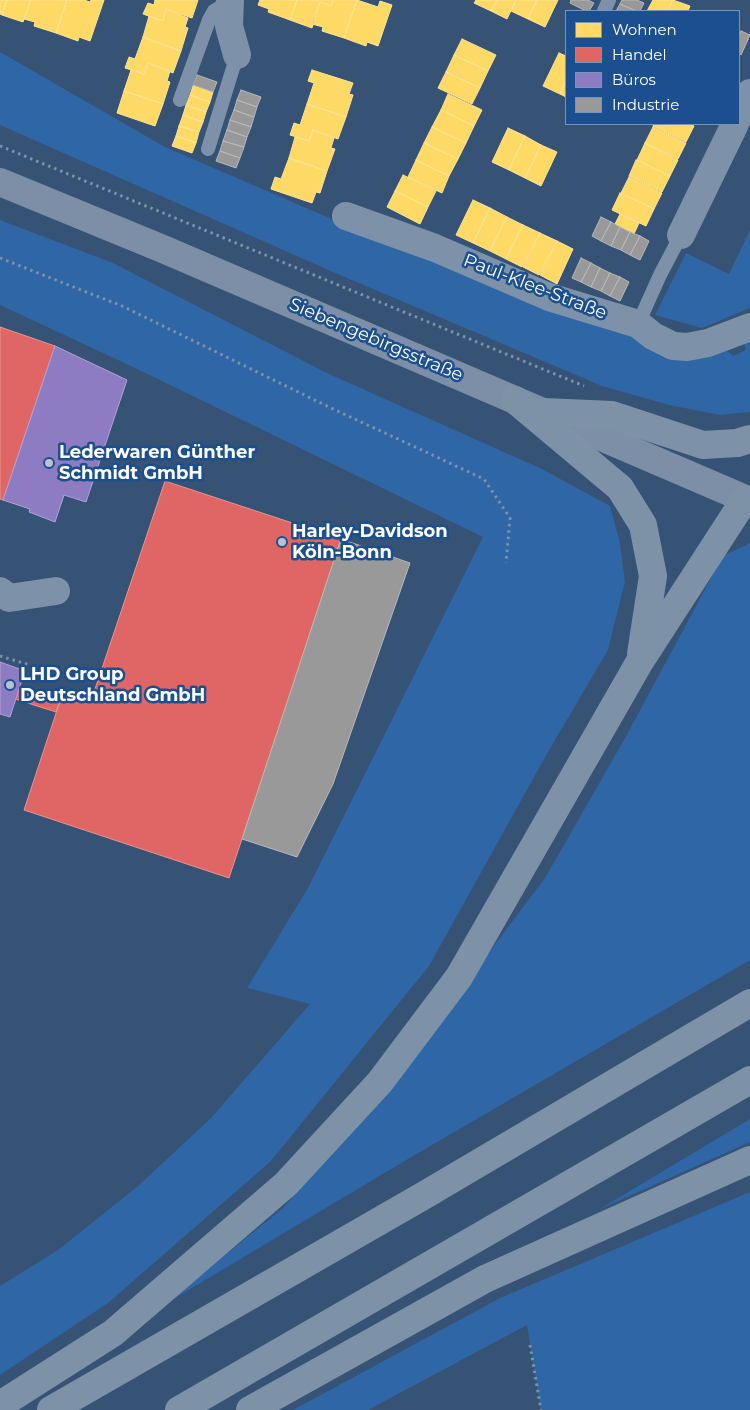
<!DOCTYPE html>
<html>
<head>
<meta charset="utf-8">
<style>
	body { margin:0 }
	#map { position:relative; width:750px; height:1410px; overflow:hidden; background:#365274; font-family:Montserrat,sans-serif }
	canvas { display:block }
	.legend { position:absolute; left:565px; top:10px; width:175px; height:115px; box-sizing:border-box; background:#1b4f8f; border:1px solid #7695bc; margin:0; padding:6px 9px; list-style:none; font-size:15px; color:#fff }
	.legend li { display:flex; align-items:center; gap:10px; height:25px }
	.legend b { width:25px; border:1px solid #7695bc }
</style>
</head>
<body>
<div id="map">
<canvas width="750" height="1410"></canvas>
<ul class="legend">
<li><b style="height:14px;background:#ffd966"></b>Wohnen</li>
<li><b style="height:14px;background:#e06666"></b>Handel</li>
<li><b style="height:14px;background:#8e7cc3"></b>Büros</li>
<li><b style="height:14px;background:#999"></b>Industrie</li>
</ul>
</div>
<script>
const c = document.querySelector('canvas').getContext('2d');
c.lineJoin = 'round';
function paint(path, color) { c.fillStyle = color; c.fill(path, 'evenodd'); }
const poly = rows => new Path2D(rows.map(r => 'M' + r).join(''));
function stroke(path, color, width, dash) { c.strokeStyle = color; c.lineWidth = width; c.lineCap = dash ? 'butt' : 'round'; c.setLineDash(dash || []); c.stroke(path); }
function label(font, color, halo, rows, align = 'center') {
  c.font = font + ' Montserrat,sans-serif'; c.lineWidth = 5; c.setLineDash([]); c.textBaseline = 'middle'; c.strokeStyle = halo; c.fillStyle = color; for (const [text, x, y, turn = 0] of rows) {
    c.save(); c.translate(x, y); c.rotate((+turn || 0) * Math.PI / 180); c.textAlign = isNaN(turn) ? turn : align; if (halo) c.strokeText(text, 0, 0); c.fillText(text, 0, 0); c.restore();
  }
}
paint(poly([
	[0,52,165,147,341,223,725,349,733,356,746,350,744,342,750,340,750,412,720,415,669,405,602,386,333,272,0,125],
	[0,220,113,263,327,373,542,469,610,506,620,543,625,582,608,650,548,752,429,966,271,1161,108,1303,0,1375,0,1286,58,1250,138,1186,211,1118,310,1004,247,988,308,888,483,537,133,367,0,305],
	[750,230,750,308,702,328,655,315,686,253,729,274],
	[750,543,750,960,408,1159,165,1304,283,1208,380,1097,545,878,625,738,723,556],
	[750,1119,750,1142,598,1210],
	[750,1192,750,1410,541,1410,527,1325,368,1410,293,1410,500,1298]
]), '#2f66a5');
const homes = poly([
	[0,0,7,0,2,15,0,14,0,0],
	[7,0,31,0,23,22,2,15,7,0],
	[31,0,67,0,56,33,34,26,35,22,24,19,31,0],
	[67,0,84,0,90,2,91,0,104,0,90,41,79,37,78,41,56,33,67,0],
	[155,0,198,0,192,18,166,9,163,21,143,14,148,3,154,5,155,0],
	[260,0,297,0,290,20,268,12,269,9,258,5,260,0],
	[297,0,333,0,331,6,320,2,312,28,290,20,297,0],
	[333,0,357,0,344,38,322,31,323,27,312,24,320,2,331,6,333,0],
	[357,0,378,7,380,1,392,5,378,46,367,42,366,46,344,38,357,0],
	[476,0,497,0,491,11,474,3,476,0],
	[497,0,516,0,507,19,491,11,497,0],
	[516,0,537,0,528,19,511,11,516,0],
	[537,0,558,0,545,27,528,19,537,0],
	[653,0,673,0,667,11,647,11,653,0],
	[673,0,690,6,688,11,668,11,673,0],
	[166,9,188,18,185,27,188,28,181,51,143,37,149,16,163,21,166,9],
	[143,37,181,51,173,73,148,63,144,74,125,68,129,57,135,59,143,37],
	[462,39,496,55,488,71,454,55,462,39],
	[559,53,566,56,566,80,560,94,543,86,559,53],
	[454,55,488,71,480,88,446,72,454,55],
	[148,63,170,71,167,81,170,82,163,104,124,91,131,70,144,74,148,63],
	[312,70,353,83,349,94,353,95,346,117,307,104,314,83,308,81,312,70],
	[446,72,480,88,472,104,438,88,446,72],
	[566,80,566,97,560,94,566,80],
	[193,85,213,92,210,102,190,95,193,85],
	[124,91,163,104,155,126,117,113,124,91],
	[448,94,482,110,474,126,441,110,448,94],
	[190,95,210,102,206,112,186,105,190,95],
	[307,104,346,117,338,139,313,130,309,141,290,135,294,123,300,125,307,104],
	[186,105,206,112,203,122,183,115,186,105],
	[441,110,474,126,466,143,432,127,441,110],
	[183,115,203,122,199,132,179,126,183,115],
	[654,124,689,124,694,126,686,142,653,126,654,124],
	[179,126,199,132,196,143,176,136,179,126],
	[432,127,466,143,458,159,424,143,432,127],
	[653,127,686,143,678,159,645,143,653,127],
	[508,128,525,136,509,170,492,162,508,128],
	[313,130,334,138,331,148,335,149,327,171,289,158,295,137,309,141,313,130],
	[176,136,196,143,192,153,172,146,176,136],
	[525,136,541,145,525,178,509,170,525,136],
	[424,143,458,159,449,176,416,160,424,143],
	[645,143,678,160,670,176,637,160,645,143],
	[541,145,557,152,541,186,525,178,541,145],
	[289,158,327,171,320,193,316,192,312,203,271,189,275,177,281,179,289,158],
	[416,160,449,176,442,193,408,177,416,160],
	[636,160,670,176,662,192,629,176,636,160],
	[403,175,436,191,428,207,395,191,403,175],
	[629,177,662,193,654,209,621,193,629,177],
	[395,191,428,207,420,224,387,207,395,191],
	[620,193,654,209,646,226,612,210,620,193],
	[473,200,490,208,473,243,456,235,473,200],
	[490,208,507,217,490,251,473,243,490,208],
	[620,214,639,223,634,234,615,224,620,214],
	[507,217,523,225,506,259,490,251,507,217],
	[523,225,540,233,522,267,506,259,523,225],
	[540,233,557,241,539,275,523,267,540,233],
	[557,241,573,249,557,284,540,275,557,241]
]);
paint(homes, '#ffd966');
stroke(homes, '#ffe494', 1);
const shops = poly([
	[0,327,55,346,3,500,0,499,0,327],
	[165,481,341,539,229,878,24,810,63,692,91,701,165,481],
	[18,690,59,704,56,712,15,699,18,690]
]);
paint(shops, '#e06666');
stroke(shops, '#e99494', 1);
const offices = poly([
	[55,346,127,380,86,502,64,495,55,522,29,512,30,509,3,500,55,346],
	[0,662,25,671,10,717,0,714,0,662]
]);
paint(offices, '#8e7cc3');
stroke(offices, '#b0a3d5', 1);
const industry = poly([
	[571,0,588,0,594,3,589,11,586,11,570,3,571,0],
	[622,0,637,0,644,3,640,11,636,11,620,4,622,0],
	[620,4,636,11,616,11,620,4],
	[741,31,750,35,741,55,739,53,739,36,741,31],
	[197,75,217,82,213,92,193,85,197,75],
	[241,90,261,97,257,107,237,100,241,90],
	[237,100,257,107,254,117,234,110,237,100],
	[234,110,254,117,251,127,230,120,234,110],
	[230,120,251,127,247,137,227,130,230,120],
	[227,130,247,137,244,147,223,141,227,130],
	[223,141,244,147,240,158,220,151,223,141],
	[220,151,240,158,236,168,216,161,220,151],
	[601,217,611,222,601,241,592,236,601,217],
	[611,222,620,227,611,246,601,241,611,222],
	[620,227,630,232,621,250,611,246,620,227],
	[630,232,640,236,630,255,621,250,630,232],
	[640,236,649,241,640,260,630,255,640,236],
	[581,258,591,263,581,282,572,278,581,258],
	[591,263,600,268,591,287,581,282,591,263],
	[600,268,610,273,601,291,591,287,600,268],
	[610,273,620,277,610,296,601,291,610,273],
	[620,277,629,282,620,301,610,296,620,277],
	[341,539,410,563,333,784,297,857,242,839,341,539]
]);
paint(industry, '#999');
stroke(industry, '#b8b8b8', 1);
stroke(poly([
	[0,146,584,386],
	[0,258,122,306,329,407,484,479,510,518,506,563],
	[0,656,30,665],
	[530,1345,541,1410]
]), '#7d92a8', 3, [2.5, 4]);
stroke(poly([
	[604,11,609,0],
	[180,100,209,20,214,11,230,1],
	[208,149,237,55],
	[638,324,660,275,681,235]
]), '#7d92a8', 14);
stroke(poly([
	[230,0,229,26,237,55],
	[739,116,750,93],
	[346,216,435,248,549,297,638,324,653,336,673,346,687,347,708,343,750,327],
	[681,235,735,124],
	[0,591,9,598,56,591]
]), '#7d92a8', 28);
stroke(poly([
	[0,182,163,249,750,501]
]), '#7d8ea7', 28);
stroke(poly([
	[515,400,620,488,643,525,653,576,641,654],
	[544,412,612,415,703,445,737,443,750,439],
	[0,1405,113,1333,286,1184,380,1082,459,977,639,663,745,499],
	[51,1410,423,1196,750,1003],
	[179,1410,750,1080],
	[250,1410,485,1279,750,1160]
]), '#7e92a7', 28);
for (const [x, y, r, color] of [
	[49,463,5,"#b9c2ce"],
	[282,542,5,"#b9c2ce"],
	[10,685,5,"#b9c2ce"]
]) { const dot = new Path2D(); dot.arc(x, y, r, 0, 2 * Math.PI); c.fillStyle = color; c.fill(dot); stroke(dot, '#1b4f8f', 2); }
label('18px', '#fff', '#1b4f8f', [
	["Paul-Klee-Straße",535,287,21],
	["Siebengebirgsstraße",376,340,23]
]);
label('bold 18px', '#fff', '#1b4f8f', [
	["Lederwaren Günther",59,453],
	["Schmidt GmbH",59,474],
	["Harley-Davidson",292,532],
	["Köln-Bonn",292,553],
	["LHD Group",20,675],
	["Deutschland GmbH",20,696]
], 'left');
</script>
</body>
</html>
